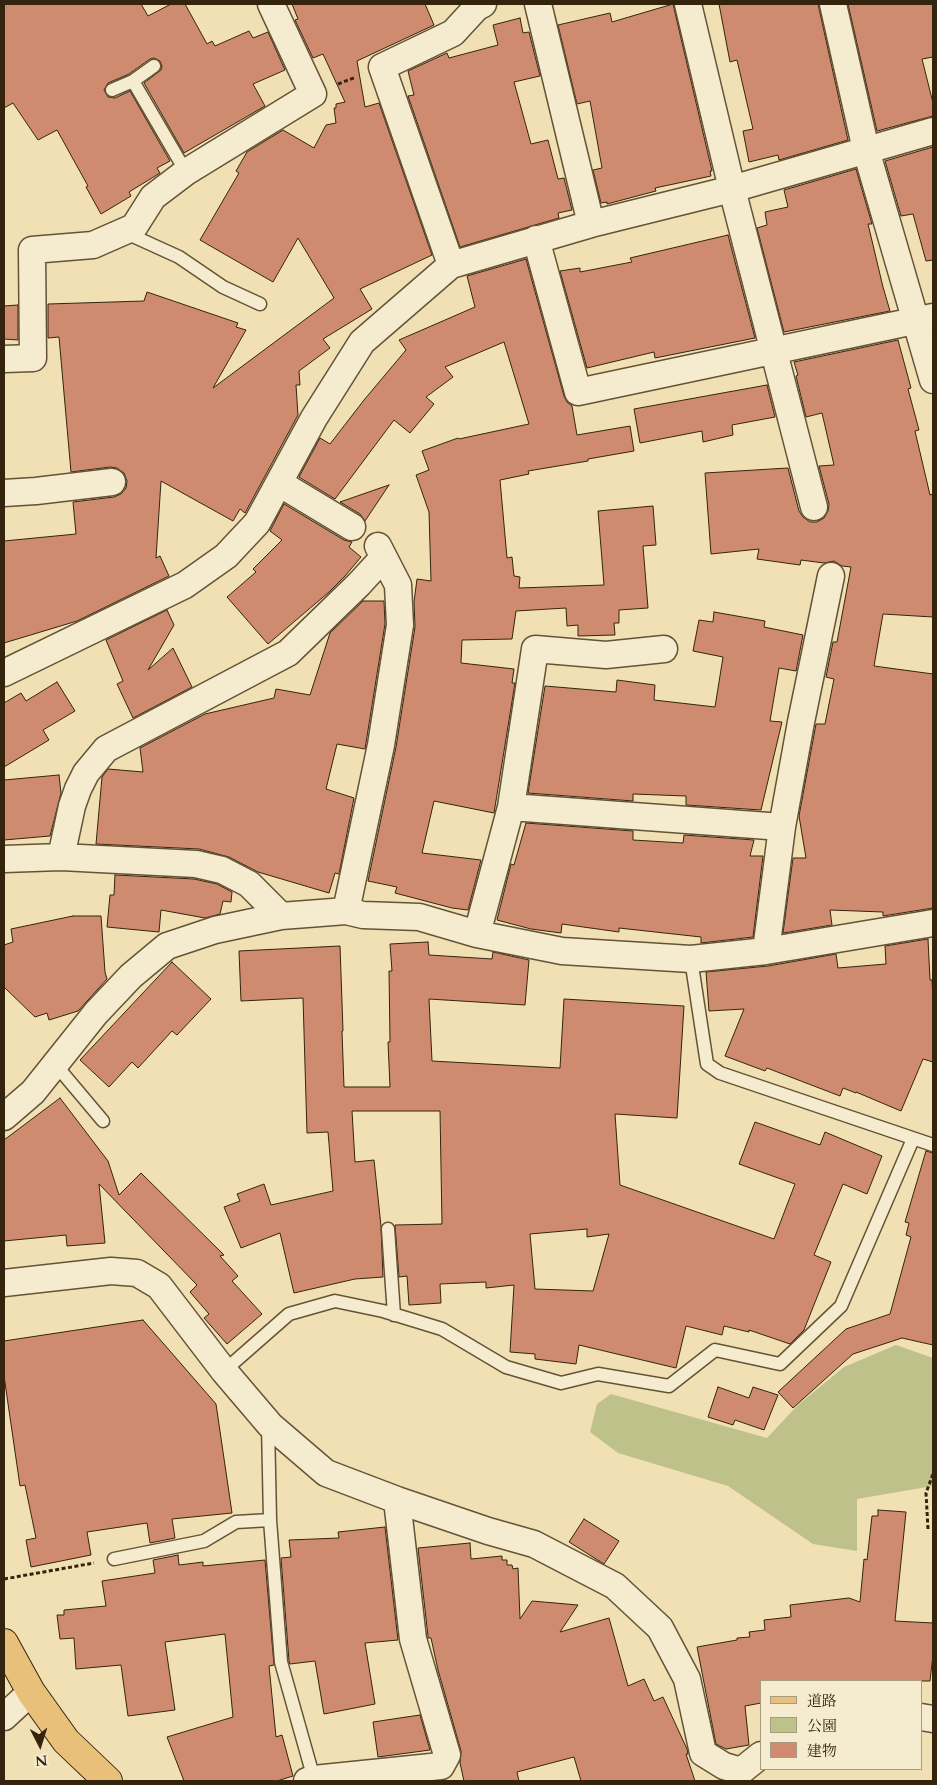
<!DOCTYPE html>
<html>
<head>
<meta charset="utf-8">
<style>
	body { margin:0 }
	#map { position:relative; width:937px; height:1785px; overflow:hidden; background:#f0e0b3; font-family:Cardo,"Noto Serif JP",serif }
	canvas { display:block }
	.frame { position:absolute; inset:0; border:5px solid #35240d; pointer-events:none }
	.legend { position:absolute; left:760px; top:1680px; width:162px; height:90px; box-sizing:border-box; background:#f5ebce; border:1px solid #a89b81; margin:0; padding:6px 9px; list-style:none; font-size:15px; color:#35240d }
	.legend li { display:flex; align-items:center; gap:10px; height:25px }
	.legend b { width:25px; border:1px solid #a89b81 }
	.north { position:absolute; left:15px; top:1720px; width:50px; height:50px; -webkit-text-stroke:4px #f5ebce; paint-order:stroke; rotate:175deg; font-size:14px; font-weight:700; line-height:20px; text-align:center; color:#35240d }
	.north::after { content:''; display:block; margin:auto; width:18px; height:22px; background:#35240d; clip-path:polygon(50% 0,100% 100%,50% 72%,0 100%) }
</style>
</head>
<body>
<div id="map">
<canvas width="937" height="1785"></canvas>
<div class="frame"></div>
<ul class="legend">
<li><b style="height:6px;background:#e8c07a"></b>道路</li>
<li><b style="height:14px;background:#bec189"></b>公園</li>
<li><b style="height:14px;background:#ce8b6f"></b>建物</li>
</ul>
<div class="north">N</div>
</div>
<script>
const c = document.querySelector('canvas').getContext('2d');
c.lineJoin = 'round';
function paint(path, color) { c.fillStyle = color; c.fill(path, 'evenodd'); }
const poly = rows => new Path2D(rows.map(r => 'M' + r).join(''));
function stroke(path, color, width, dash) { c.strokeStyle = color; c.lineWidth = width; c.lineCap = dash ? 'butt' : 'round'; c.setLineDash(dash || []); c.stroke(path); }
paint(poly([
	[896,1345,933,1358,933,1486,857,1499,857,1551,813,1544,728,1486,618,1453,590,1432,597,1404,611,1394,767,1438,798,1405,844,1367]
]), '#bec189');
const building = poly([
	[4,4,141,4,148,16,171,4,185,4,207,44,212,41,215,46,249,31,253,38,268,32,285,70,253,84,265,106,184,153,144,83,161,70,162,66,160,61,154,58,150,59,129,74,108,83,104,90,108,97,115,98,130,91,170,161,157,168,160,173,129,192,131,196,101,214,86,187,88,186,57,130,38,140,13,103,4,108,4,4],
	[292,4,425,4,434,25,357,61,365,107,379,103,432,255,360,289,372,309,323,339,330,348,299,371,300,385,296,385,298,415,245,513,240,509,233,521,161,481,156,558,160,556,169,576,77,621,4,643,4,541,76,534,73,502,114,497,121,494,126,488,127,481,124,473,117,468,110,467,71,472,59,337,48,338,48,304,144,301,147,292,238,323,236,327,246,330,213,388,334,298,298,238,273,282,200,240,239,173,236,171,247,152,283,130,314,148,326,125,336,123,334,108,336,108,336,104,345,102,323,54,313,58,295,20,298,19,292,4],
	[673,4,712,171,710,171,711,176,655,188,656,191,607,204,607,202,601,203,593,170,602,168,590,101,577,104,558,25,610,13,612,22,673,4],
	[719,4,818,4,848,140,779,160,778,155,749,162,743,131,753,129,737,60,730,62,719,4],
	[848,4,933,4,933,57,922,59,933,103,933,116,877,131,848,4],
	[520,18,523,33,529,32,540,76,514,82,531,144,548,140,558,179,564,178,572,210,558,213,559,218,460,247,408,96,414,95,408,71,447,53,449,58,498,45,493,25,520,18],
	[933,147,933,260,926,261,913,214,901,216,885,161,933,147],
	[856,169,872,224,868,224,883,287,890,311,784,332,757,228,767,225,765,212,788,207,784,190,856,169],
	[728,235,755,338,655,358,654,352,587,368,560,271,580,268,580,272,632,262,630,258,728,235],
	[526,259,564,396,567,402,572,406,577,435,630,426,634,451,588,459,588,461,528,471,529,474,500,480,507,558,512,557,514,576,520,577,519,588,604,585,598,511,653,506,656,545,643,546,648,608,619,610,619,623,614,623,615,635,578,636,578,625,567,626,566,608,516,611,512,639,462,640,461,663,514,669,512,683,515,683,494,813,434,801,422,853,481,860,468,910,452,908,395,893,397,887,368,881,396,747,415,627,414,602,417,579,431,581,429,512,416,475,429,470,422,451,458,438,459,439,529,424,504,342,445,367,453,377,426,397,434,404,410,433,394,420,335,499,299,477,320,438,330,444,364,400,406,350,399,340,475,307,467,276,526,259],
	[18,305,18,340,4,339,4,306,18,305],
	[898,340,911,388,908,389,919,430,915,431,930,495,933,494,933,617,883,614,874,666,933,674,933,908,883,916,883,912,830,910,832,925,783,933,793,858,806,858,799,816,816,724,825,724,834,679,826,677,833,642,837,642,851,567,842,566,834,561,824,563,801,560,800,565,757,559,759,549,711,554,705,473,788,468,799,511,803,517,810,522,817,522,824,518,828,511,829,504,819,466,834,465,822,413,806,417,796,376,798,375,794,362,898,340],
	[767,385,775,417,732,425,733,435,703,442,702,431,640,443,634,409,767,385],
	[389,485,365,521,360,514,340,502,389,485],
	[284,504,344,540,352,542,349,547,361,557,345,576,329,592,268,644,227,597,256,572,253,569,282,540,270,531,284,504],
	[363,601,384,601,385,624,365,749,337,744,326,789,354,798,339,874,335,873,329,893,258,872,229,857,199,849,96,844,102,777,108,769,143,772,140,748,205,714,274,698,276,689,310,695,330,633,363,601],
	[167,610,174,625,148,670,173,648,192,687,133,718,117,684,123,681,106,640,167,610],
	[714,612,765,621,764,627,803,635,796,671,779,668,770,721,782,722,761,810,686,805,686,796,633,794,633,801,528,793,545,686,616,692,617,680,655,685,654,700,715,707,723,657,693,651,699,620,713,622,714,612],
	[57,682,75,711,43,730,49,740,4,767,4,703,21,693,26,701,57,682],
	[59,775,61,793,50,836,4,840,4,780,59,775],
	[526,823,633,831,633,840,683,843,684,835,754,840,750,856,763,856,753,937,701,943,701,937,619,928,619,932,562,924,561,933,531,929,497,920,511,864,514,865,526,823],
	[115,875,194,879,217,884,232,892,231,902,223,901,220,914,205,918,161,910,159,932,107,927,110,895,114,895,115,875],
	[73,916,101,916,105,972,107,979,78,1011,49,1020,47,1013,35,1017,4,987,4,945,13,942,11,929,73,916],
	[928,939,930,980,932,980,933,998,933,1062,923,1059,901,1111,856,1092,856,1093,843,1088,840,1096,767,1068,765,1071,725,1056,744,1009,709,1011,706,972,768,966,836,954,838,968,886,964,885,946,928,939],
	[428,942,429,955,492,959,493,952,529,960,525,1005,429,999,432,1061,560,1068,564,999,684,1006,677,1118,615,1114,620,1185,774,1239,795,1184,739,1164,755,1122,820,1145,825,1132,882,1156,867,1194,843,1184,814,1255,831,1262,804,1330,790,1344,749,1330,749,1332,724,1326,722,1335,686,1326,676,1368,579,1345,576,1364,535,1359,535,1354,510,1352,514,1285,486,1288,486,1282,440,1284,441,1303,409,1305,407,1276,399,1277,395,1225,442,1224,440,1111,352,1111,355,1162,374,1160,381,1226,383,1277,355,1279,294,1293,280,1233,241,1248,224,1207,240,1201,237,1194,264,1184,271,1205,333,1191,328,1132,307,1133,303,998,241,1001,239,951,340,946,343,1031,342,1031,344,1087,390,1087,388,1042,390,1042,389,971,392,971,390,944,428,942],
	[587,1229,587,1237,609,1234,593,1291,535,1289,530,1234,587,1229],
	[172,962,211,999,177,1035,172,1031,138,1068,132,1062,109,1087,80,1060,172,962],
	[60,1098,108,1161,119,1195,141,1173,224,1255,220,1256,238,1276,232,1281,262,1314,227,1344,204,1318,209,1314,190,1292,197,1285,99,1184,105,1243,67,1246,66,1235,4,1241,4,1140,60,1098],
	[926,1151,933,1153,933,1345,902,1338,853,1354,793,1408,778,1392,846,1329,890,1314,911,1237,906,1235,909,1223,905,1222,926,1151],
	[143,1320,216,1404,232,1513,172,1519,175,1538,150,1543,147,1523,87,1532,91,1555,31,1567,26,1540,36,1538,25,1485,20,1486,4,1376,4,1341,143,1320],
	[718,1387,749,1398,753,1387,778,1395,764,1430,735,1420,733,1425,708,1417,718,1387],
	[878,1510,906,1512,895,1621,933,1623,933,1655,930,1681,761,1681,761,1703,745,1706,749,1745,726,1749,716,1744,697,1647,737,1640,737,1638,750,1637,749,1632,765,1630,764,1620,791,1617,790,1605,849,1598,860,1602,864,1559,867,1560,872,1516,878,1516,878,1510],
	[584,1519,619,1541,604,1564,569,1542,584,1519],
	[385,1527,398,1640,365,1643,375,1704,324,1714,315,1661,290,1664,289,1661,281,1558,291,1557,289,1540,339,1538,338,1532,385,1527],
	[470,1543,471,1559,502,1556,502,1560,507,1560,507,1565,512,1565,513,1569,518,1568,520,1619,532,1601,578,1605,560,1632,609,1618,628,1686,644,1679,654,1701,663,1697,687,1749,688,1754,686,1754,695,1781,581,1781,574,1757,517,1772,519,1781,464,1781,460,1763,461,1751,438,1670,431,1638,428,1638,428,1636,418,1548,470,1543],
	[178,1555,179,1565,203,1562,203,1566,265,1560,274,1665,269,1666,276,1737,282,1735,293,1776,277,1781,184,1781,167,1737,233,1717,225,1634,165,1642,175,1710,128,1716,121,1665,76,1669,74,1638,60,1639,57,1615,64,1615,64,1610,106,1606,102,1581,155,1573,153,1560,178,1555],
	[420,1715,430,1750,378,1757,373,1722,420,1715]
]);
paint(building, '#ce8b6f');
stroke(building, '#35240d', 1);
const lane = poly([
	[133,81,186,172],
	[112,90,133,81,154,66],
	[124,232,179,257,223,287,260,304],
	[691,959,707,1064,720,1073,933,1145],
	[55,1064,103,1121],
	[388,1229,394,1315],
	[224,1371,289,1314,335,1301,383,1311,442,1329,506,1367,561,1383,598,1374,669,1386,715,1350,780,1364,841,1306,913,1139],
	[270,1520,281,1662,314,1779],
	[114,1559,204,1541,236,1522,270,1520,268,1424]
]);
const street = poly([
	[538,4,591,224],
	[688,4,732,189,814,507],
	[833,4,866,150,933,380],
	[536,239,578,392,933,317],
	[451,265,382,67,453,33,477,7,483,4],
	[4,359,33,358,32,250,93,245,134,227,153,197,186,172,313,94,271,4],
	[279,483,352,527],
	[4,493,36,491,112,482],
	[4,673,185,585,226,556,257,523,314,418,362,342,451,265,591,224,732,189,933,131],
	[511,807,782,827],
	[61,857,72,806,78,789,86,773,106,749,288,653,359,584,383,558],
	[4,859,61,857,196,864,222,870,249,884,281,916],
	[346,911,381,745,400,625,398,585,378,546],
	[477,934,511,807,535,649,606,655,664,649],
	[766,951,782,827,801,722,831,576],
	[4,1117,33,1092,96,1013,131,976,167,946,215,930,281,916,346,911,363,915,419,917,477,934,562,951,691,959,766,951,933,923],
	[4,1283,111,1271,137,1273,159,1286,224,1371,270,1425,326,1473,397,1500,488,1531,534,1544,615,1586,660,1628,687,1679,703,1753,724,1766,741,1771,761,1755],
	[4,1717,31,1692],
	[921,1717,933,1719],
	[307,1781,314,1779,441,1766,447,1755,413,1639,397,1500]
]);
const primary = poly([
	[4,1643,31,1692,66,1741,108,1781]
]);
stroke(lane, '#645336', 15);
stroke(street, '#645336', 29);
stroke(primary, '#35240d', 30);
stroke(poly([
	[338,84,356,77],
	[928,1529,926,1493,933,1474],
	[4,1579,94,1563]
]), '#35240d', 3, [4, 2.5]);
stroke(lane, '#f5ebce', 12);
stroke(street, '#f5ebce', 26);
stroke(primary, '#e8c07a', 28);
</script>
</body>
</html>
